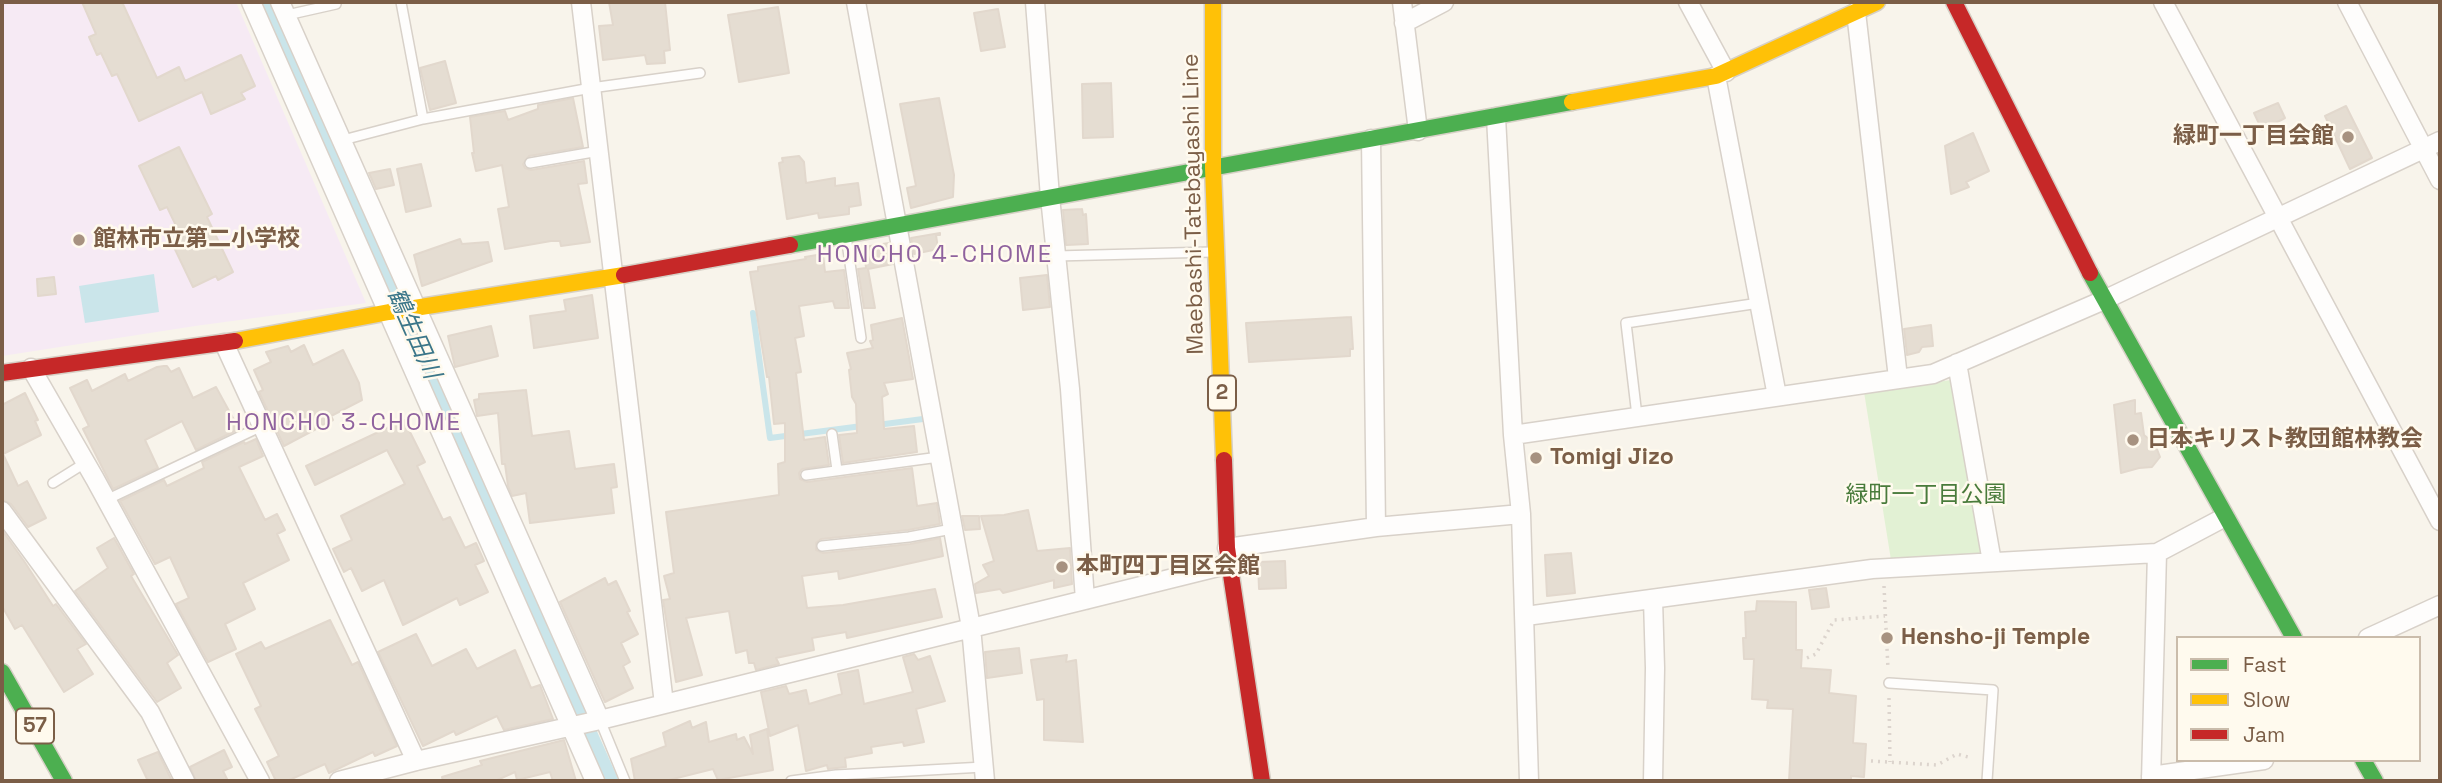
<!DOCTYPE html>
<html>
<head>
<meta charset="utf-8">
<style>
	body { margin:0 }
	#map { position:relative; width:2442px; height:783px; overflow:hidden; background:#f8f4eb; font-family:"Space Grotesk",sans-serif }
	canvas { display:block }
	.frame { position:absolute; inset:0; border:4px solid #7b5e47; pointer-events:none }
	.legend { position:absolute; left:2176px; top:636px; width:245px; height:126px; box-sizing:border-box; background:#fffaee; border:2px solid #cabcab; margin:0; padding:9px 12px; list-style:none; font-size:21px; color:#7b5e47 }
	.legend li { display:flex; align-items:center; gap:14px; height:35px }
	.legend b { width:35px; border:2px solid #cabcab }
</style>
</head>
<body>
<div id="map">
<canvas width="2442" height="783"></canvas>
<div class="frame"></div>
<ul class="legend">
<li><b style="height:9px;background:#4caf50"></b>Fast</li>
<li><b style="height:9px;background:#ffc107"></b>Slow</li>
<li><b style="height:9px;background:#c62828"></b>Jam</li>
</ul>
</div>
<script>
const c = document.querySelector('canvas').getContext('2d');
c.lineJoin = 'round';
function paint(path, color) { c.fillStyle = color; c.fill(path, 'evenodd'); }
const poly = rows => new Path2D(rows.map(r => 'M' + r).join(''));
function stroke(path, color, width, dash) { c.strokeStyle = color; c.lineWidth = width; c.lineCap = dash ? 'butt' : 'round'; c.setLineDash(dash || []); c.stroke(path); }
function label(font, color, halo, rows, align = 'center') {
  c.font = font + ' "Space Grotesk","Noto Sans JP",sans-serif'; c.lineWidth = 5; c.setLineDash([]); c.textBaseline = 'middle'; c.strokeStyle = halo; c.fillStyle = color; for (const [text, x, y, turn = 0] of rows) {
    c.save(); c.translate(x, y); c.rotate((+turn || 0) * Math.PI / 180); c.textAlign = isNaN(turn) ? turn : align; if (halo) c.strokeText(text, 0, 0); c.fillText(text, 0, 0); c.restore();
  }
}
paint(poly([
	[2,2,236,2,366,303,195,326,2,356]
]), '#f6eaf4');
paint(poly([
	[1951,380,1983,554,1891,560,1864,392]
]), '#e2f1d4');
paint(poly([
	[259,2,274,2,619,781,603,781],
	[154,274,159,312,85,323,79,286]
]), '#cae5ea');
stroke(poly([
	[753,313,770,438,862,426],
	[877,425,923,419]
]), '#cae5ea', 6);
const building = poly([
	[82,2,122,2,157,78,179,67,185,81,241,55,255,86,241,93,245,99,211,114,202,92,139,121,117,74,112,76,101,53,97,55,89,37,96,34,82,2],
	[609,2,665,2,670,50,664,51,665,63,647,64,645,55,603,60,599,26,613,25,609,2],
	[778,7,789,73,739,82,728,15,778,7],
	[998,9,1005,47,981,51,974,13,998,9],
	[445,61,456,103,430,110,420,68,445,61],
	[1111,83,1113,137,1083,138,1082,84,1111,83],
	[573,98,583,147,529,156,523,164,525,168,531,170,584,161,587,183,578,184,590,242,561,246,560,241,551,241,505,249,498,209,509,207,502,165,476,171,472,153,474,153,470,117,505,111,508,120,538,109,538,105,573,98],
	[939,98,954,175,953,197,911,208,907,188,916,186,900,104,939,98],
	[2278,103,2285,118,2262,130,2254,113,2278,103],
	[2346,106,2372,158,2350,169,2325,116,2346,106],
	[1973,133,1989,171,1966,182,1969,187,1951,194,1945,146,1973,133],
	[179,147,212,214,207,217,233,272,218,280,216,276,193,287,171,241,181,236,167,207,160,210,139,166,179,147],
	[799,156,804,162,806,183,835,178,835,186,858,183,861,205,849,207,849,214,819,218,818,213,787,219,779,163,783,162,782,158,799,156],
	[421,164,431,206,406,212,397,169,421,164],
	[390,169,394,185,376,189,369,173,390,169],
	[1082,209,1083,215,1086,214,1088,244,1066,245,1063,210,1082,209],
	[940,233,940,235,936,235,938,249,914,254,911,238,940,233],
	[460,239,462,244,488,242,492,261,422,286,414,255,460,239],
	[889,243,893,264,868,269,875,308,864,308,858,269,866,268,864,247,889,243],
	[823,254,825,272,844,270,849,308,835,308,833,301,799,306,804,336,795,338,801,372,796,373,804,440,825,437,829,465,802,469,799,473,800,479,807,482,912,468,917,506,937,503,940,524,908,530,821,539,816,543,816,550,823,553,910,544,940,538,943,556,839,579,838,571,802,576,807,608,843,605,935,589,942,617,847,638,846,632,812,638,814,650,776,658,779,664,756,670,754,663,749,663,747,650,736,653,729,611,686,618,702,675,676,682,663,600,670,599,664,576,674,573,666,512,779,495,778,464,785,462,785,423,774,424,769,377,767,377,750,272,758,271,758,267,806,259,805,257,823,254],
	[1047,275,1050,307,1023,310,1020,278,1047,275],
	[54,277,56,294,38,296,37,279,54,277],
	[592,295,598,338,534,348,530,316,566,311,564,300,592,295],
	[1351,317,1353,349,1350,349,1350,356,1249,362,1246,323,1351,317],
	[902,318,913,379,884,383,888,394,882,397,884,429,914,426,917,452,843,463,839,435,857,433,856,404,852,397,849,370,851,369,847,353,873,348,870,341,873,340,871,325,902,318],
	[1931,325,1933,346,1922,347,1919,352,1907,355,1904,329,1931,325],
	[491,326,498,356,455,367,448,336,491,326],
	[304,345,313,365,343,350,359,383,362,400,331,416,333,420,284,446,259,392,263,390,254,370,271,362,266,352,288,346,291,352,304,345],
	[164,366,167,366,171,372,179,368,193,398,216,387,239,429,196,450,182,421,145,440,158,468,113,489,83,429,89,426,70,388,87,380,92,391,125,374,128,381,157,367,164,366],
	[526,390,532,436,569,431,575,469,614,464,617,487,611,488,614,513,530,523,526,493,512,496,508,486,505,464,502,464,498,413,477,416,474,400,479,399,479,394,526,390],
	[25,393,38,420,35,421,41,435,3,454,18,486,27,481,46,518,28,527,11,504,2,500,2,405,25,393],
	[2135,400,2135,414,2141,413,2144,435,2155,444,2160,457,2152,467,2139,468,2121,473,2114,405,2135,400],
	[404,420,425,462,417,466,443,520,450,517,465,548,476,543,484,561,475,565,488,592,460,605,457,598,403,625,384,580,362,591,351,568,344,572,333,549,352,540,341,516,405,484,387,450,315,485,306,466,404,420],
	[256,439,263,456,239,467,265,520,277,514,285,530,277,534,289,560,243,583,255,609,225,624,236,649,208,662,176,604,189,598,170,557,155,564,120,501,164,480,167,486,204,468,202,462,244,442,245,444,256,439],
	[1028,510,1037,551,1070,548,1072,584,1054,588,1054,580,1003,593,1000,589,976,593,975,584,989,576,983,565,994,561,981,516,1004,515,1028,510],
	[962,516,979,516,980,529,965,530,962,516],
	[2,530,24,561,53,606,56,604,86,644,77,649,93,674,64,692,22,625,15,629,2,606,2,530],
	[114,538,134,574,131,576,178,655,167,663,181,688,157,702,75,591,108,568,97,548,114,538],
	[1571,553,1575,593,1547,596,1545,555,1571,553],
	[1285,561,1286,588,1259,589,1258,562,1285,561],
	[605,578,608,585,616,581,630,611,627,612,638,634,621,643,630,662,623,666,633,688,605,702,560,602,605,578],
	[1826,588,1829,607,1812,609,1809,590,1826,588],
	[1757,601,1796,602,1796,650,1802,650,1801,668,1831,670,1829,693,1856,696,1853,743,1866,744,1864,777,1851,776,1851,781,1789,781,1793,709,1767,708,1768,700,1752,699,1754,659,1744,659,1743,638,1746,638,1745,612,1756,611,1757,601],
	[330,620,352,665,358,662,397,746,375,756,373,752,329,773,325,764,287,781,276,781,267,762,279,756,255,709,261,706,236,654,261,642,265,649,330,620],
	[416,634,432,666,466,649,477,669,515,650,531,688,540,685,553,719,504,730,497,716,456,735,454,731,423,746,378,652,416,634],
	[1019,648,1022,673,987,678,985,652,1019,648],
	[914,654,918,660,930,656,945,701,916,709,924,742,904,746,903,742,871,747,872,753,845,758,846,767,828,769,827,765,806,771,798,725,770,736,761,692,786,686,789,694,806,690,809,704,842,694,838,674,858,670,864,704,913,692,903,657,914,654],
	[1067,655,1066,662,1076,660,1083,742,1044,740,1044,699,1037,700,1031,660,1067,655],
	[690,721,692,728,706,722,709,742,736,734,737,740,744,737,753,754,750,735,767,729,773,770,718,780,713,769,665,781,635,781,631,759,666,746,663,733,690,721],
	[564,740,576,781,553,781,550,772,517,780,515,772,495,781,443,781,442,777,482,765,480,761,564,740],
	[224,750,232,767,223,771,228,781,196,781,190,767,224,750],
	[158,752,172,781,148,781,138,760,158,752]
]);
paint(building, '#e5ddd2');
stroke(building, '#e2d8cd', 2);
const lane = poly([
	[401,2,423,119],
	[287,15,336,4],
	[343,140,423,119,591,88,700,73],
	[530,163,599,151],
	[846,236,861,338],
	[1056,256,1212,252],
	[1637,416,1626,323,1759,303],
	[832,434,837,470],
	[806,475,939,457],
	[53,483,85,463],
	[106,500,262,426],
	[822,546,909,537,952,529],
	[1889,683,1993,690,1987,781],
	[600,720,625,781],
	[791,781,836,775,984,767]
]);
const street = poly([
	[251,2,595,781],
	[280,2,600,720],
	[581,2,664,704],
	[856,2,971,627,985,781],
	[1035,2,1050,197,1070,389,1085,600],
	[1402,2,1418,131],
	[1688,2,1726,72],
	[2163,2,2440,521],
	[2347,2,2440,180],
	[1856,12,1898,378],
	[1404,23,1444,2],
	[1716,76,1777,396],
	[1496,117,1513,435,1521,514,1529,781],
	[1371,139,1376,527],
	[224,343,416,761],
	[1957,363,1992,562],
	[31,368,95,479,260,781],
	[1513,435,1933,374,2104,300,2440,141],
	[2,511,150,712,185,781],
	[1227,548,1376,527,1521,514],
	[1653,599,1655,668,1653,781],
	[1526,616,1872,569,2157,553,2225,517],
	[2368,638,2440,605],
	[2151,776,2264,760],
	[339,781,416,761,600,720,1230,564],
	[2151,781,2157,553]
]);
const fast = poly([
	[790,245,1572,102],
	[2090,273,2294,638],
	[2,672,64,781],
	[2363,760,2375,781]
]);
const slow = poly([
	[1213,2,1213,168,1224,460],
	[1572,102,1716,76,1877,2],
	[235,341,389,312,624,275]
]);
const jam = poly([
	[1954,2,2090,273],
	[624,275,790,245],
	[2,373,235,341],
	[1224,460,1227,548,1262,781]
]);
stroke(lane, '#d8d1c9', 12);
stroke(street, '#d8d1c9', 21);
stroke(fast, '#d6d0c6', 19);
stroke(slow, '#d6d0c6', 19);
stroke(jam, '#d6d0c6', 19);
stroke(poly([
	[1884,586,1888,669],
	[1807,658,1816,654,1834,620,1885,616],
	[1889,698,1890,762],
	[1871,761,1937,765,1957,754,1968,757]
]), '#dcd4cd', 3.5, [2, 5]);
stroke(lane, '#fefdfc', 9);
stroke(street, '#fefdfc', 18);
stroke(fast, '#4caf50', 16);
stroke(slow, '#ffc107', 16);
stroke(jam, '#c62828', 16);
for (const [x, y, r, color] of [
	[2348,137,7,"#a79280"],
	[79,240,7,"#a79280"],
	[2133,440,7,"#a79280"],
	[1536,458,7,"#a79280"],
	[1062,567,7,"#a79280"],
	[1887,638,7,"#a79280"]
]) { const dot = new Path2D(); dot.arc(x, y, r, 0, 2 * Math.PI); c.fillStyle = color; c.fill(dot); stroke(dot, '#fffaee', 2.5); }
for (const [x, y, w] of [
	[1222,393,28],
	[35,726,38]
]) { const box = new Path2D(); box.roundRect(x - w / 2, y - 17.5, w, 35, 5); c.fillStyle = '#fffaee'; c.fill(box); stroke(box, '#7b5e47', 2); }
label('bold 21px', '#7b5e47', null, [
	["2",1222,393],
	["57",35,726]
]);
label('bold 23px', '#7b5e47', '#fffaee', [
	["緑町一丁目会館",2334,137,"right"],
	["館林市立第二小学校",93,240],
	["日本キリスト教団館林教会",2147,440],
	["Tomigi Jizo",1550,458],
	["本町四丁目区会館",1076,567],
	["Hensho-ji Temple",1901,638]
], 'left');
label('23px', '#7b5e47', '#fffaee', [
	["Maebashi-Tatebayashi Line",1194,204,-91]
]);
label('23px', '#497b3b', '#fffaee', [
	["緑町一丁目公園",1926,496]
]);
c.letterSpacing = '2px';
label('24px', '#8f629e', '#fffaee', [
	["HONCHO 4-CHOME",935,255],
	["HONCHO 3-CHOME",344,423]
]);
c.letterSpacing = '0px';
label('italic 24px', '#3b7689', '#fffaee', [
	["鶴生田川",413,334,66]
]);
</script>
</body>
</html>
